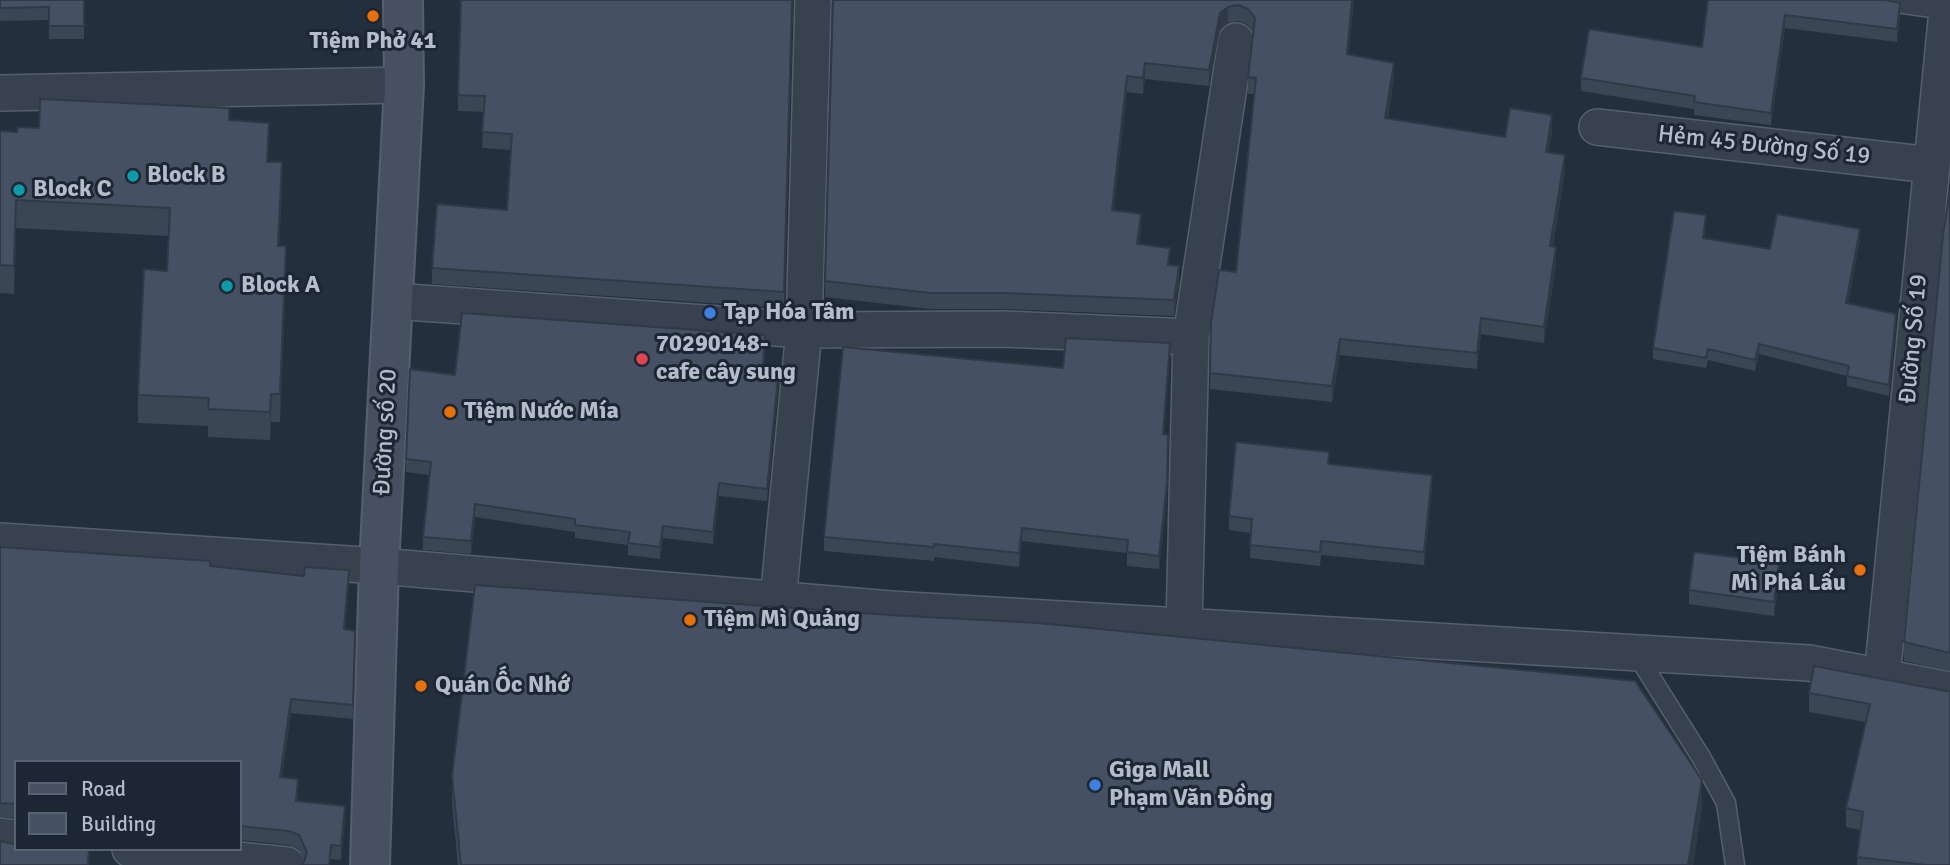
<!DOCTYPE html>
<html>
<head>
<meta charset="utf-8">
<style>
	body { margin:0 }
	#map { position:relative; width:1950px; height:865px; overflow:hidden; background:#242f3e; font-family:Signika,sans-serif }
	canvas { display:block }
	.legend { position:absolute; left:14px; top:760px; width:228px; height:91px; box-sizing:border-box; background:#1d2633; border:2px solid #59626f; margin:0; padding:9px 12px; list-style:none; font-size:21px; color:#b4bcc9 }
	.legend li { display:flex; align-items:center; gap:14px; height:35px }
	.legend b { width:35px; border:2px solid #59626f }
</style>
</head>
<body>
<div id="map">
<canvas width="1950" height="865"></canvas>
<ul class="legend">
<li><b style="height:9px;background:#465061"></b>Road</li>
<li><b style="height:19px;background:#455162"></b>Building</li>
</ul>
</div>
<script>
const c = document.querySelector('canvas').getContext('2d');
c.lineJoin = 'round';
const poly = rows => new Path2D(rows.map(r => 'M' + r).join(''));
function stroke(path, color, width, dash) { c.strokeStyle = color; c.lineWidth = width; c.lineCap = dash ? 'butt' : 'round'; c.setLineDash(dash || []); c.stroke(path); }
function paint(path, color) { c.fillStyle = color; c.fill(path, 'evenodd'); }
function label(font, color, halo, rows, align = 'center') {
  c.font = font + ' Signika,sans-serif'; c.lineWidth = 6; c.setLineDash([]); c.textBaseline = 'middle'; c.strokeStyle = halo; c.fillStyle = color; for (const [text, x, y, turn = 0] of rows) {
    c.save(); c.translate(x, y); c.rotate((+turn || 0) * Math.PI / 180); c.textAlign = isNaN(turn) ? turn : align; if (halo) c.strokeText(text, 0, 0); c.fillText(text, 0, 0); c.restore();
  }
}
const lane = poly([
	[1874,0,1947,10],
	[1635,652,1701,757,1726,803,1735,865]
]);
const street = poly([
	[0,93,404,85],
	[1597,127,1931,165],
	[393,301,804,330,1004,329,1191,337],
	[0,541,379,566,891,609,1809,663,1950,690],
	[778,600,804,330,813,0],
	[1184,626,1191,337,1236,41],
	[1882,677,1948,0],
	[0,836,16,838],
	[130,849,287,865]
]);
const secondary = poly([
	[370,865,379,566,404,85,403,0]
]);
stroke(lane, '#565f6c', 21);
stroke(street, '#565f6c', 38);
stroke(secondary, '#565f6c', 42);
stroke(lane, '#38414e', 18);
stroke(street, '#38414e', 35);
stroke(secondary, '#465061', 38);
paint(poly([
	[0,0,89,0,84,0,84,39,49,39,49,20,0,21],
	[793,0,784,308,432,284,432,268,507,210,511,150,482,148,484,112,458,111,458,95],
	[833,0,1354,0,1348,55,1394,79,1388,118,1505,137,1552,131,1548,152,1565,171,1553,246,1556,263,1544,343,1481,334,1477,369,1340,355,1332,402,1210,389,1211,323,1236,272,1255,94,1248,94,1248,77,1253,32,1248,25,1238,21,1228,23,1220,29,1209,86,1145,79,1143,94,1127,92,1113,211,1141,230,1139,244,1170,265,1179,282,1174,316,1005,309,930,309,825,297],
	[1708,0,1900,15,1897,42,1785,28,1771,125,1694,115,1694,109,1581,91,1581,78,1702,47],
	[229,120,268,162,282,190,279,246,286,274,280,422,271,422,270,440,208,437,208,426,138,423,138,395,167,271,169,236,16,228,14,294,0,293,0,131,17,132,39,128],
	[1950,190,1950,671,1904,661,1904,642],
	[1706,225,1704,238,1770,249,1860,240,1848,303,1896,325,1889,396,1847,386,1847,376,1759,354,1755,371,1708,360,1706,368,1653,359,1653,348],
	[765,347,764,365,779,380,767,501,719,496,713,544,663,538,660,559,628,555,628,545,575,538,575,532,475,517,471,554,423,550,423,537,429,475,406,472,406,459,455,375],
	[1170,356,1164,435,1167,496,1159,569,1127,566,1127,553,1022,541,1019,567,934,557,934,561,824,551,824,537,1063,368],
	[1329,464,1432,488,1424,565,1321,555,1320,566,1250,558,1251,533,1229,530,1229,516],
	[0,547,210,566,349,584,345,629,355,631,353,719,291,713,282,777,298,793,297,801,345,820,341,860,331,859,304,862,304,860,299,849,289,845,240,840,240,762,16,762,16,818,0,817],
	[1779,577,1774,616,1689,604,1689,590],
	[1946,691,1950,865,1857,865,1860,830,1846,827,1846,808,1866,722,1809,712,1809,693],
	[452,776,1702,808,1693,865,458,865,452,804]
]), '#3b4654');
paint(poly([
	[1352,0,1354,0,1347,71,1347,54],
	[1900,3,1900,15,1897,42,1897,29],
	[1228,7,1228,23,1220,29,1209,86,1209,70,1220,13],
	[1785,15,1785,28,1771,125,1771,113],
	[1145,63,1145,79,1143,94,1143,78],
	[1394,63,1394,79,1385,134,1385,118],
	[1127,76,1127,92,1112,227,1112,210],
	[1552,115,1552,131,1546,168,1546,152],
	[1565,155,1565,171,1550,262,1550,246],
	[282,162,282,190,278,274,278,246],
	[16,200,16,228,14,294,14,266],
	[1141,214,1141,230,1137,260,1137,244],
	[1860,229,1860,240,1846,313,1846,303],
	[286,246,286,274,280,422,280,394],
	[1556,247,1556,263,1544,343,1544,327],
	[1179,266,1179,282,1174,316,1174,300],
	[1896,314,1896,325,1889,396,1889,385],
	[1481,318,1481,334,1477,369,1477,353],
	[1340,339,1340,355,1332,402,1332,386],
	[1170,343,1170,356,1163,448,1163,434],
	[1759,344,1759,354,1755,371,1755,360],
	[779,367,779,380,767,501,767,489],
	[271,394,271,422,270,440,270,412],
	[1168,435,1167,496,1159,569,1159,556],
	[1432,475,1432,488,1424,565,1424,552],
	[719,483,719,496,713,544,713,532],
	[475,504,475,517,471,554,471,541],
	[663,526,663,538,660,559,660,547],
	[1022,528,1022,541,1019,567,1019,553],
	[1779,563,1779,577,1774,616,1774,602],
	[349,570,349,584,344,643,344,629],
	[291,699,291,713,280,791,280,777],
	[1702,780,1702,808,1693,865,1688,865],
	[345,806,345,820,341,860,341,846]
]), '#303945');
const building = poly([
	[0,0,84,0,84,26,49,26,49,7,0,8,0,0],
	[461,0,792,0,784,292,432,268,437,204,507,210,512,134,482,132,485,96,458,95,461,0],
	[833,0,1352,0,1347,54,1394,63,1385,118,1505,137,1510,108,1552,115,1546,152,1565,155,1550,246,1556,247,1544,327,1481,318,1477,353,1340,339,1332,386,1210,373,1211,323,1219,270,1236,272,1256,78,1248,77,1255,18,1248,9,1238,5,1228,7,1220,13,1209,70,1145,63,1143,78,1127,76,1112,210,1141,214,1137,244,1170,248,1168,265,1179,266,1174,300,1005,293,930,293,825,281,833,0],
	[1708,0,1885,0,1900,3,1897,29,1785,15,1771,113,1694,102,1695,96,1581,78,1589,29,1702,47,1708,0],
	[40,99,229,108,229,120,269,123,267,162,282,162,278,246,286,246,280,394,271,394,270,412,208,409,209,398,138,395,144,269,167,271,170,208,16,200,14,266,0,265,0,131,17,132,18,127,39,128,40,99],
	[1950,190,1950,653,1904,642,1943,235,1950,190],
	[1674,211,1706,215,1703,238,1770,249,1777,214,1860,229,1846,303,1896,314,1889,385,1847,376,1849,366,1759,344,1755,360,1708,349,1706,358,1653,348,1674,211],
	[462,313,765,335,763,365,779,367,767,489,719,483,713,532,663,526,660,547,628,543,630,532,575,525,575,519,475,504,471,541,423,537,431,462,406,459,410,369,455,375,462,313],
	[1066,338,1170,343,1163,434,1168,435,1167,483,1159,556,1127,552,1128,540,1022,528,1019,553,934,544,934,547,824,537,843,347,1063,368,1066,338],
	[1236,442,1329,452,1328,464,1432,475,1424,552,1321,541,1320,552,1250,545,1252,519,1229,516,1236,442],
	[0,547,210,561,210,566,304,576,305,567,349,570,344,629,355,631,353,705,291,699,280,777,298,779,296,801,345,806,341,846,331,845,329,865,300,865,304,862,307,852,299,835,289,831,240,826,240,762,16,762,16,804,0,803,0,547],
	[1694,552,1779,563,1774,602,1689,590,1694,552],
	[475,585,889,615,1038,623,1635,681,1702,780,1688,865,461,865,452,776,475,585],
	[1814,666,1946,691,1950,691,1950,865,1926,865,1857,857,1863,812,1846,808,1870,704,1809,693,1814,666],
	[0,841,14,844,16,843,16,849,89,849,88,865,0,865,0,841]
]);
paint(building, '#455162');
stroke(building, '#303945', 2);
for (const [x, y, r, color] of [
	[373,16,7,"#e8710a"],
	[133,176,7,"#0f9aa8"],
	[19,190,7,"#0f9aa8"],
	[227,286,7,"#0f9aa8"],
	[710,313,7,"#3f7fe0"],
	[642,359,7,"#e0444e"],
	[450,412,7,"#e8710a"],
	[1860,570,7,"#e8710a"],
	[690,620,7,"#e8710a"],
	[421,686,7,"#e8710a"],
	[1095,785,7,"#3f7fe0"]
]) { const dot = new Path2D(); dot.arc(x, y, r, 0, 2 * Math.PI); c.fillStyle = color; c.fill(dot); stroke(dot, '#1d2633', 2.5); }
label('bold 24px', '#b4bcc9', '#1d2633', [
	["Tiệm Phở 41",373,42,"center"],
	["Block B",147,176],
	["Block C",33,190],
	["Block A",241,286],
	["Tạp Hóa Tâm",724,313],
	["70290148-",656,345],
	["cafe cây sung",656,373],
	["Tiệm Nước Mía",464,412],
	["Tiệm Bánh",1846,556,"right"],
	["Mì Phá Lấu",1846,584,"right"],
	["Tiệm Mì Quảng",704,620],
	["Quán Ốc Nhớ",435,686],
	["Giga Mall",1109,771],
	["Phạm Văn Đồng",1109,799]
], 'left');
label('24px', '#b4bcc9', '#1d2633', [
	["Hẻm 45 Đường Số 19",1764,146,6],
	["Đường Số 19",1914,339,-85],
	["Đường số 20",386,432,-87]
]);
</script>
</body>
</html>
